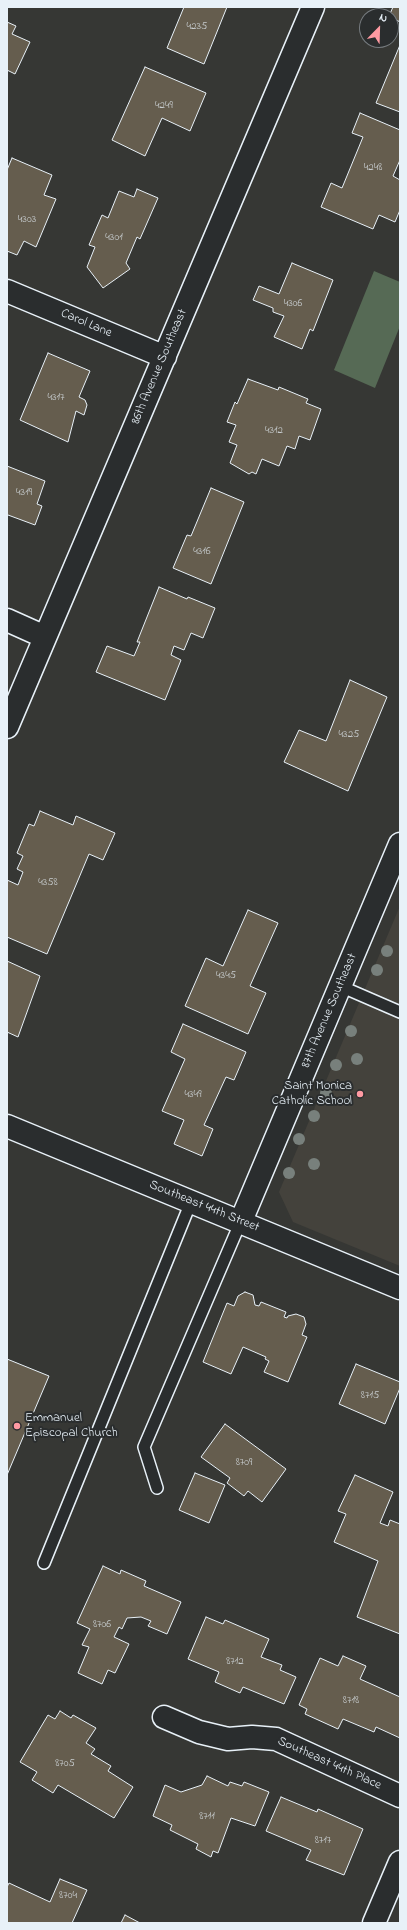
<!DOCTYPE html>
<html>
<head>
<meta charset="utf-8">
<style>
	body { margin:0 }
	#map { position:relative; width:407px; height:1930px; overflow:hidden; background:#363734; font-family:"Indie Flower",sans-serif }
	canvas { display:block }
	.frame { position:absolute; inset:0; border:8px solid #e8f1f8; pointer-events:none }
	.north { position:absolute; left:359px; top:8px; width:40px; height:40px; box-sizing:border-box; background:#2a2d2e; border:1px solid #767b7f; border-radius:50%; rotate:23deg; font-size:11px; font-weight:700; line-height:16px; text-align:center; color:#e8f1f8 }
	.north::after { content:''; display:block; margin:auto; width:14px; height:18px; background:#ff9aa2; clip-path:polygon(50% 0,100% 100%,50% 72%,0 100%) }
</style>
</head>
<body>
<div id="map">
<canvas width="407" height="1930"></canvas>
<div class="frame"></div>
<div class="north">N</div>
</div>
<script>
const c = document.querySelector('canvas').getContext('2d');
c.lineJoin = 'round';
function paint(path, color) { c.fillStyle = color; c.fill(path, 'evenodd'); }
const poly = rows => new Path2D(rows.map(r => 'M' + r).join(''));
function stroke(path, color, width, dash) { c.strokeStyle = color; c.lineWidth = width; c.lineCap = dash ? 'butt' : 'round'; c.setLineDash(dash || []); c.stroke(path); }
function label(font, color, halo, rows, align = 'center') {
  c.font = font + ' "Indie Flower",sans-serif'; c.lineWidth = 4; c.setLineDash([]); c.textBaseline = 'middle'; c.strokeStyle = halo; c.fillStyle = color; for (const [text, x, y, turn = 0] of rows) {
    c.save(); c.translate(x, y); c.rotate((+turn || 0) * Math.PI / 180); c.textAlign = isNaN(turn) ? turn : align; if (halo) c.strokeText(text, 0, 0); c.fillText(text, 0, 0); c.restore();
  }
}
paint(poly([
	[400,906,400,1266,293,1222,279,1192]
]), '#44423c');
paint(poly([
	[374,271,400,282,400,326,375,388,334,370]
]), '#566a55');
const building = poly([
	[184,7,227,7,204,64,167,48,184,7],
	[393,7,400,7,400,22,389,16,393,7],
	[7,22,16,26,12,34,30,42,15,74,7,70,7,22],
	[400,45,400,112,376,103,400,45],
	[145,67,206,93,190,131,162,118,145,156,112,140,145,67],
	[360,113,400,130,400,160,393,176,400,180,400,210,395,222,379,215,373,229,321,207,331,183,342,188,363,137,352,133,360,113],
	[12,158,52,175,44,195,56,199,36,247,24,241,17,255,7,251,7,170,12,158],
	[137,189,158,198,140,239,137,237,126,263,130,269,103,288,87,267,95,247,89,245,102,215,108,218,119,191,134,197,137,189],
	[292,263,333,280,313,331,310,329,302,349,274,337,284,316,273,312,273,308,253,300,259,286,279,294,292,263],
	[48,353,90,371,79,397,85,400,87,405,84,415,76,411,68,442,20,420,48,353],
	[248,379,278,390,279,387,308,399,306,403,321,409,310,440,299,436,295,449,287,446,279,466,262,459,256,474,252,472,249,474,230,463,237,445,229,442,236,425,227,422,235,402,237,404,248,379],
	[7,466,45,481,37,504,42,506,35,525,8,515,7,516,7,466],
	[211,488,244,502,211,584,173,568,187,535,191,536,211,488],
	[159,587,187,599,188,597,215,608,203,638,191,633,184,650,174,646,171,655,181,660,165,700,96,672,107,646,134,656,140,642,137,642,159,587],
	[350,680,387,697,348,791,284,762,299,730,326,741,350,680],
	[40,811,73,825,76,816,115,833,103,860,89,854,47,954,7,937,7,880,18,885,23,872,17,869,23,856,17,853,29,824,34,826,40,811],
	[248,910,278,923,250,986,266,993,248,1034,185,1006,206,958,223,966,248,910],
	[7,961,40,976,18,1037,7,1032,7,961],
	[183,1024,246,1052,234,1080,226,1077,204,1125,213,1129,202,1156,174,1144,184,1120,162,1111,185,1059,171,1052,183,1024],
	[245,1292,253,1295,255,1305,259,1306,261,1302,286,1312,284,1317,287,1318,288,1316,296,1314,304,1317,306,1324,302,1335,307,1337,288,1382,264,1372,269,1361,265,1359,266,1357,243,1347,231,1374,203,1362,227,1303,234,1306,238,1296,245,1292],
	[7,1359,49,1376,7,1475,7,1359],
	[356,1364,400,1382,400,1388,385,1424,339,1404,356,1364],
	[225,1424,286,1469,262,1502,248,1491,244,1496,227,1483,230,1478,201,1457,225,1424],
	[195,1473,225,1485,209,1523,179,1510,195,1473],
	[355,1475,393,1492,380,1523,388,1526,390,1520,400,1524,400,1634,357,1617,378,1561,334,1542,346,1514,338,1511,355,1475],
	[103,1566,120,1574,121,1570,146,1581,144,1586,181,1602,167,1634,148,1626,151,1621,141,1617,127,1618,122,1629,119,1627,114,1637,129,1644,115,1673,108,1670,102,1684,78,1673,89,1647,82,1645,90,1629,77,1623,103,1566],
	[206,1617,223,1624,225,1620,269,1639,261,1657,282,1665,280,1670,296,1677,284,1704,243,1687,240,1693,215,1682,219,1672,188,1659,206,1617],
	[343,1656,366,1666,360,1679,400,1697,400,1738,376,1727,374,1732,343,1719,338,1729,305,1714,307,1709,299,1705,320,1658,338,1666,343,1656],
	[60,1711,71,1718,73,1715,96,1728,86,1743,95,1749,91,1754,111,1766,108,1771,133,1787,114,1818,58,1785,53,1793,32,1780,37,1772,20,1762,48,1715,55,1719,60,1711],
	[207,1776,228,1786,230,1782,242,1786,244,1782,269,1792,255,1826,231,1818,218,1853,213,1851,211,1857,196,1849,198,1844,170,1830,172,1825,153,1816,165,1785,181,1792,202,1785,207,1776],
	[281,1797,317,1812,318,1809,363,1829,344,1875,306,1860,311,1850,266,1831,281,1797],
	[60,1879,87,1890,72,1923,7,1923,7,1887,9,1883,50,1902,60,1879],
	[125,1915,140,1923,121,1923,125,1915]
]);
paint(building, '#655d4e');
stroke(building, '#e8f1f8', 1);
const service = poly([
	[340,986,400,1012],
	[157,1488,144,1447,241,1221],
	[44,1563,191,1202]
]);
const minor = poly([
	[7,291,165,357],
	[7,620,45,637],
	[7,727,313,7],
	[7,1126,400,1288],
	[241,1221,400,844],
	[164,1717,199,1732,228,1739,252,1737,276,1739,400,1796],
	[374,1923,400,1862]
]);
stroke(service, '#e8f1f8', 14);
stroke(minor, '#e8f1f8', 25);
stroke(service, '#2a2d2e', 11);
stroke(minor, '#2a2d2e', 22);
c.fillStyle = '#78807c';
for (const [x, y] of [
	[387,951],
	[377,970],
	[351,1031],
	[357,1059],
	[336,1065],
	[326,1093],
	[314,1116],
	[299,1139],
	[314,1164],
	[289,1173]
]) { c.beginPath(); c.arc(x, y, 6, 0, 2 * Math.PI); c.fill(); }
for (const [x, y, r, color] of [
	[360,1094,4,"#ff9aa2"],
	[17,1426,4,"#ff9aa2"]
]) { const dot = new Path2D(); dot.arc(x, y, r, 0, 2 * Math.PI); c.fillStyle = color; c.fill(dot); stroke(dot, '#2a2d2e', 1.5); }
label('11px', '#c7ccce', null, [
	["4235",197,27],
	["4249",164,106],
	["4248",373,168],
	["4303",27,220],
	["4301",114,238],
	["4306",293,304],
	["4317",56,398],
	["4312",274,431],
	["4319",24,493],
	["4316",202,552],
	["4325",349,735],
	["4358",48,883],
	["4345",226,976],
	["4349",193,1095],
	["8715",370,1396],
	["8709",244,1463],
	["8706",102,1625],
	["8712",235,1662],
	["8718",351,1701],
	["8705",65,1764],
	["8711",207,1817],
	["8717",323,1841],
	["8704",68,1896]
]);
label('13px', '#e8f1f8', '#2a2d2e', [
	["Carol Lane",86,324,23],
	["86th Avenue Southeast",160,367,-67],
	["87th Avenue Southeast",330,1011,-67],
	["Southeast 44th Street",204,1207,22],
	["Southeast 44th Place",329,1764,24]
]);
label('13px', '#e8f1f8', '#2a2d2e', [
	["Saint Monica",352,1087],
	["Catholic School",352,1102],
	["Emmanuel",25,1419,"left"],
	["Episcopal Church",25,1434,"left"]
], 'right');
</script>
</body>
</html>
